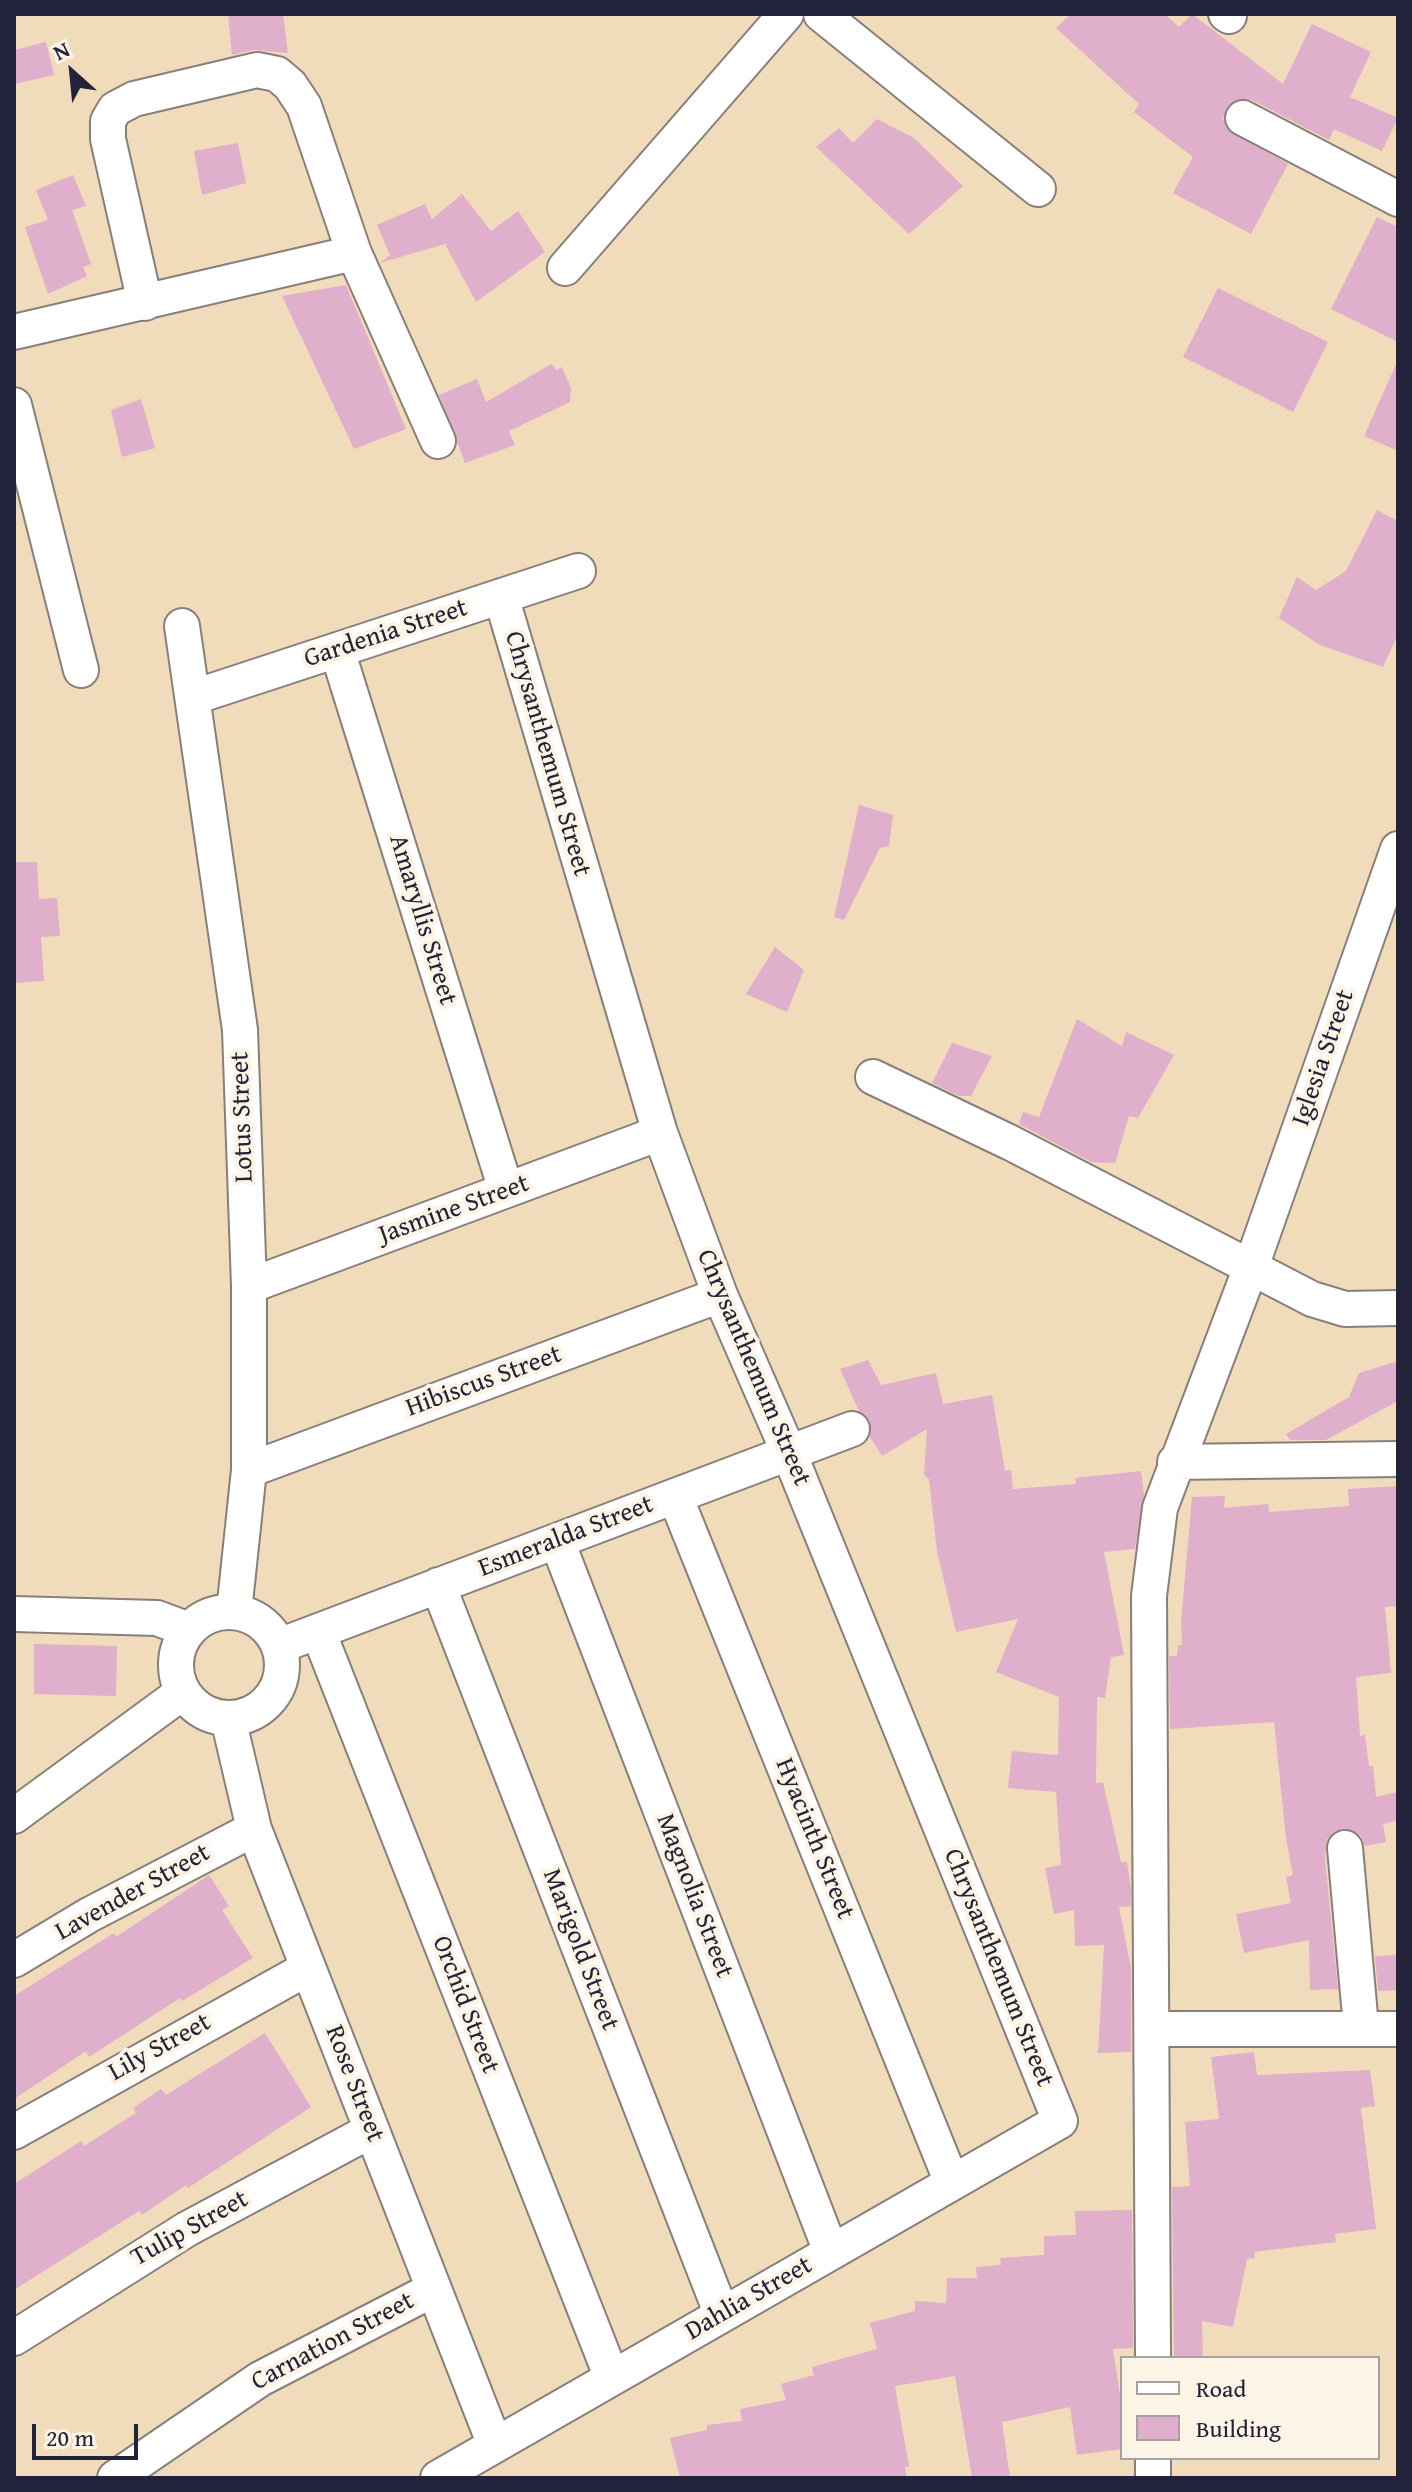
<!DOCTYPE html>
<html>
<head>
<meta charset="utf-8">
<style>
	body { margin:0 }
	#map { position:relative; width:1412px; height:2492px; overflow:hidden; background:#f0dcba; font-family:"Gentium Book Plus",serif }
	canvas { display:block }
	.frame { position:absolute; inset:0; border:16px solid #22223b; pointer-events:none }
	.legend { position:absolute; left:1120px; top:2356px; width:260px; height:104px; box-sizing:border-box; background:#fcf5e5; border:2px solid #a5a1a1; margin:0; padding:10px 14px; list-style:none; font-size:24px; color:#22223b }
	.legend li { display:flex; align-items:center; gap:16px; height:40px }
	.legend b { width:40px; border:2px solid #a5a1a1 }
	.north { position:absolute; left:32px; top:32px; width:80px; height:80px; -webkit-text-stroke:6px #fcf5e5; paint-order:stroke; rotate:333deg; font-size:22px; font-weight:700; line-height:32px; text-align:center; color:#22223b }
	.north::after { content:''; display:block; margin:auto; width:28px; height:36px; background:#22223b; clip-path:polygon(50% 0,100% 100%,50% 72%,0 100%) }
	.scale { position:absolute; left:32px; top:2424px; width:106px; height:36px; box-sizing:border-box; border:4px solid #22223b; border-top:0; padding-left:10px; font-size:24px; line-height:28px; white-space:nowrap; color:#22223b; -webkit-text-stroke:6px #fcf5e5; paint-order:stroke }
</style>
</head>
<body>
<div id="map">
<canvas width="1412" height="2492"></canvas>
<div class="frame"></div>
<ul class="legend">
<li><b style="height:10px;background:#fff"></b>Road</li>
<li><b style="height:22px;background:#dfafcb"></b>Building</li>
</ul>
<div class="north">N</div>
<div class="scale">20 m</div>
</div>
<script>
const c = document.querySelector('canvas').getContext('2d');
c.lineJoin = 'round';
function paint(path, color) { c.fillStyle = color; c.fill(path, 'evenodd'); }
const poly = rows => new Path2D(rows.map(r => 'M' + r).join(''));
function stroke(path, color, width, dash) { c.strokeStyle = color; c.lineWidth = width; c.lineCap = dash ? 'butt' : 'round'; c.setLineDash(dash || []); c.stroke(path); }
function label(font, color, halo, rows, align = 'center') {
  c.font = font + ' "Gentium Book Plus",serif'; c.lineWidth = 8; c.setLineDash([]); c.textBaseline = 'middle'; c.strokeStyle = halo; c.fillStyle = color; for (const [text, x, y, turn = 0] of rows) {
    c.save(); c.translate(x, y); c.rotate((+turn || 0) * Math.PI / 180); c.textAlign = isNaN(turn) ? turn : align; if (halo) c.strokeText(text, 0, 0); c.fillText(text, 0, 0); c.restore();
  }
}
paint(poly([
	[228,14,283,14,288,53,253,50,232,55],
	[1071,14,1165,14,1179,27,1192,14,1283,84,1312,24,1371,52,1350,97,1398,118,1382,151,1334,129,1329,140,1252,100,1232,102,1223,118,1227,129,1288,164,1251,234,1173,193,1193,157,1134,112,1139,104,1056,28],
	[46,42,54,75,14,84,14,50],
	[877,119,914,138,963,186,909,234,816,147,839,128,853,143],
	[238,143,246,183,202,195,194,151],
	[73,175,86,206,72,210,91,264,83,267,87,276,48,294,25,227,48,220,36,190],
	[462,194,491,231,518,211,545,252,476,302,445,244,380,263,390,255,377,225,425,204,432,219],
	[1377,217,1398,227,1398,342,1331,309],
	[346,285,406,429,354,449,282,296],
	[1218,288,1328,342,1293,412,1183,357],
	[1398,360,1398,451,1364,436],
	[551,364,557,370,562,367,571,388,570,402,509,431,515,445,465,463,439,395,477,379,486,402],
	[141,399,155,448,122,457,111,410],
	[1377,510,1398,521,1398,634,1383,667,1320,645,1279,618,1297,577,1316,590,1346,571],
	[859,805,893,815,889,846,880,848,844,920,834,917],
	[14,862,37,862,39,899,57,898,60,936,41,937,44,981,14,983],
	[775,947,804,970,787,1012,746,994],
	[1077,1019,1122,1046,1126,1032,1174,1055,1138,1118,1129,1116,1115,1163,1091,1162,1019,1124,1023,1112,1039,1117],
	[952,1043,992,1056,971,1096,959,1096,932,1083],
	[868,1360,881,1385,936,1373,943,1404,992,1395,1005,1471,1011,1470,1013,1489,1076,1484,1075,1478,1141,1471,1144,1495,1135,1549,1104,1552,1124,1655,1111,1657,1105,1698,1097,1697,1096,1783,1103,1782,1121,1862,1127,1862,1131,1890,1131,1906,1119,1907,1131,1968,1131,2052,1098,2053,1104,1945,1075,1946,1074,1910,1054,1914,1045,1868,1061,1865,1056,1792,1008,1788,1012,1751,1058,1755,1059,1697,996,1672,1018,1619,956,1632,937,1551,929,1479,924,1475,927,1429,882,1456,870,1437,870,1421,859,1411,840,1369],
	[1398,1361,1398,1401,1326,1440,1290,1440,1286,1434,1349,1397,1359,1373],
	[1398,1486,1398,1606,1385,1607,1391,1673,1356,1677,1360,1736,1365,1735,1369,1766,1373,1766,1376,1797,1398,1792,1398,1820,1383,1824,1386,1842,1365,1846,1361,1836,1344,1828,1327,1839,1325,1858,1338,1989,1310,1990,1309,1940,1244,1953,1236,1914,1291,1903,1286,1877,1293,1875,1286,1838,1274,1722,1170,1729,1169,1656,1177,1656,1178,1645,1182,1645,1181,1622,1192,1497,1225,1496,1224,1508,1268,1504,1269,1512,1349,1506,1348,1489],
	[34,1644,117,1646,116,1696,34,1694],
	[209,1875,229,1906,222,1910,253,1958,182,2001,180,1998,89,2057,86,2051,14,2099,14,1996,114,1933,116,1937],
	[1398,1955,1398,1990,1378,1991,1375,1956],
	[265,2033,311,2107,188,2188,186,2185,142,2215,139,2211,14,2290,14,2184,81,2141,84,2146,136,2113,133,2108,161,2089,166,2095],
	[1254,2052,1257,2075,1370,2070,1375,2106,1361,2108,1376,2229,1335,2234,1336,2242,1254,2252,1255,2258,1247,2259,1233,2327,1202,2321,1203,2358,1174,2358,1172,2187,1190,2186,1185,2122,1219,2119,1211,2057],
	[1132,2210,1133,2348,1113,2349,1122,2408,1122,2449,1077,2455,1070,2407,1002,2422,1010,2478,972,2478,955,2376,895,2386,909,2467,905,2467,907,2478,680,2478,670,2438,707,2430,707,2425,742,2421,740,2409,786,2400,781,2384,814,2375,812,2367,877,2349,870,2323,915,2311,915,2301,946,2303,947,2278,977,2278,976,2267,1001,2265,1000,2258,1044,2255,1044,2236,1076,2235,1075,2211]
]), '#dfafcb');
const minor = poly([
	[821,14,1038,189],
	[1226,14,1229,16],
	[1243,118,1398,199],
	[565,268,786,14],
	[145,303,108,139,108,121,115,109,134,99,257,70,277,74,290,85,304,106,354,253,438,441],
	[14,332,354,253],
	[14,405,81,670],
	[182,626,240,1030,249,1286,249,1470,234,1612],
	[337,650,506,1190],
	[194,697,578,571],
	[873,1077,1011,1143,1312,1299,1345,1309,1398,1308],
	[249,1286,660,1133],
	[1175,1462,1398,1459],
	[249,1470,720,1295],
	[675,1496,952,2183],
	[557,1541,831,2252],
	[438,1585,722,2315],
	'176 1665a53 53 0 1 1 106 0a53 53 0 1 1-106 0Z',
	[14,1614,157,1618,189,1630],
	[318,1631,612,2378],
	[279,1646,852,1429],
	[228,1718,254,1829,495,2445],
	[14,1816,183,1692],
	[1345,1848,1361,2027],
	[14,1960,89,1915,254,1829],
	[1152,2029,1398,2029],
	[14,2132,308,1968],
	[14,2338,187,2229,372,2130],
	[1153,2358,1149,1596,1160,1508,1251,1267,1398,849],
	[1153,2458,1153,2478],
	[115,2478,260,2379,434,2289],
	[438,2478,1060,2121,789,1453,720,1295,660,1133,501,596]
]);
stroke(minor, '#897f7a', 38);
stroke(minor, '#fff', 34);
label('26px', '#22223b', '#fcf5e5', [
	["Gardenia Street",386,634,-18],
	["Chrysanthemum Street",547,754,74],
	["Amaryllis Street",422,920,73],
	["Iglesia Street",1324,1058,-71],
	["Lotus Street",243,1117,-92],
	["Jasmine Street",454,1210,-20],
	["Chrysanthemum Street",753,1368,67],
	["Hibiscus Street",484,1382,-20],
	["Esmeralda Street",566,1537,-21],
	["Hyacinth Street",814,1839,68],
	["Lavender Street",133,1893,-29],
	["Magnolia Street",694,1896,69],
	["Marigold Street",580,1950,69],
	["Chrysanthemum Street",998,1968,68],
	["Orchid Street",465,2005,69],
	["Lily Street",160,2048,-29],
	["Rose Street",354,2084,69],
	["Tulip Street",190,2229,-29],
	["Dahlia Street",749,2299,-30],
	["Carnation Street",333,2342,-28]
]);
</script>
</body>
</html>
